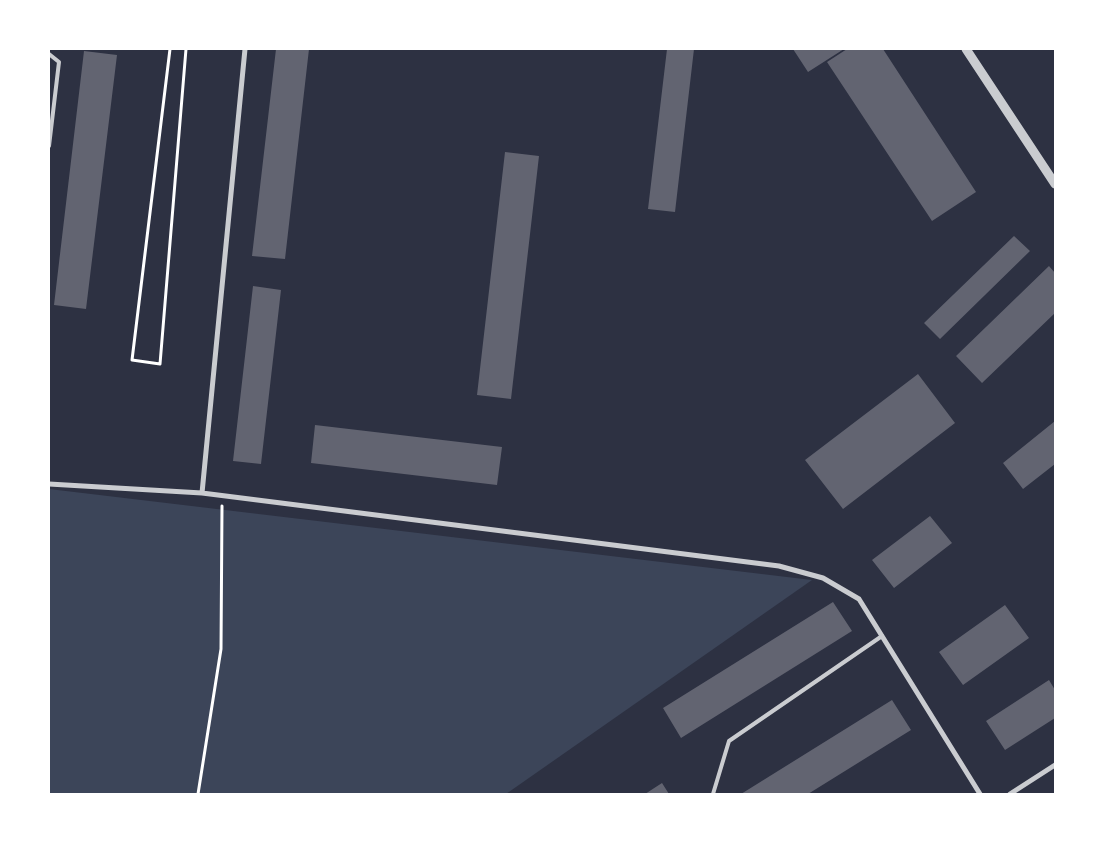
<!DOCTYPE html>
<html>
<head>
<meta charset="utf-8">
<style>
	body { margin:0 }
	#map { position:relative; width:1104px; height:843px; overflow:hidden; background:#2d3142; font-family:"Fira Sans",sans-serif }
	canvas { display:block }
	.frame { position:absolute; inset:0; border:50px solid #fff; pointer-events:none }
</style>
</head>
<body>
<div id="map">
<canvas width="1104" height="843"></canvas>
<div class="frame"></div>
</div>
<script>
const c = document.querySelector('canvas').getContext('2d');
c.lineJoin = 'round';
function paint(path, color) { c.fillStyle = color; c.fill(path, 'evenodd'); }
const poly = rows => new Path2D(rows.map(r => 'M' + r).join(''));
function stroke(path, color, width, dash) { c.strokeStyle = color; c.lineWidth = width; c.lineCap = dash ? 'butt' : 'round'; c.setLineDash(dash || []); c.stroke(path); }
paint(poly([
	[49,489,812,580,506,794,49,794]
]), '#3c4559');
paint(poly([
	[276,49,309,49,285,259,252,256],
	[667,49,694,49,675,212,648,209],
	[793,49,844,49,808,72],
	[847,49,883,49,976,192,932,221,827,62],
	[84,51,117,55,86,309,54,305],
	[505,152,539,156,511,399,477,395],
	[1014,236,1030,251,940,339,924,323],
	[1049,266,1055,273,1055,313,982,383,956,356],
	[253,286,281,290,261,464,233,461],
	[918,374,955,423,843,509,805,460],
	[1055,421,1055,464,1023,489,1003,463],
	[315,425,502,447,497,485,311,463],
	[930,516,952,543,894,588,872,560],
	[833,602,852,631,681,738,663,708],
	[1005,605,1029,638,963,685,939,652],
	[1049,680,1055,690,1055,718,1005,750,986,721],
	[892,700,911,730,808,794,741,794],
	[662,783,669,794,645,794]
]), '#626471');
stroke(poly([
	[170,49,132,360,160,364,186,49],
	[198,794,221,649,222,506]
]), '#fff', 3);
stroke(poly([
	[49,54,59,62,49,146],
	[713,794,729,741,882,636]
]), '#caccd0', 4);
stroke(poly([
	[49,484,202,493,779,566,823,578,859,599,980,794],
	[202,493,245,49],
	[1010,794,1055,765]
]), '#caccd0', 5);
stroke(poly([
	[966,49,1055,184]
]), '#caccd0', 9);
</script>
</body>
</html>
